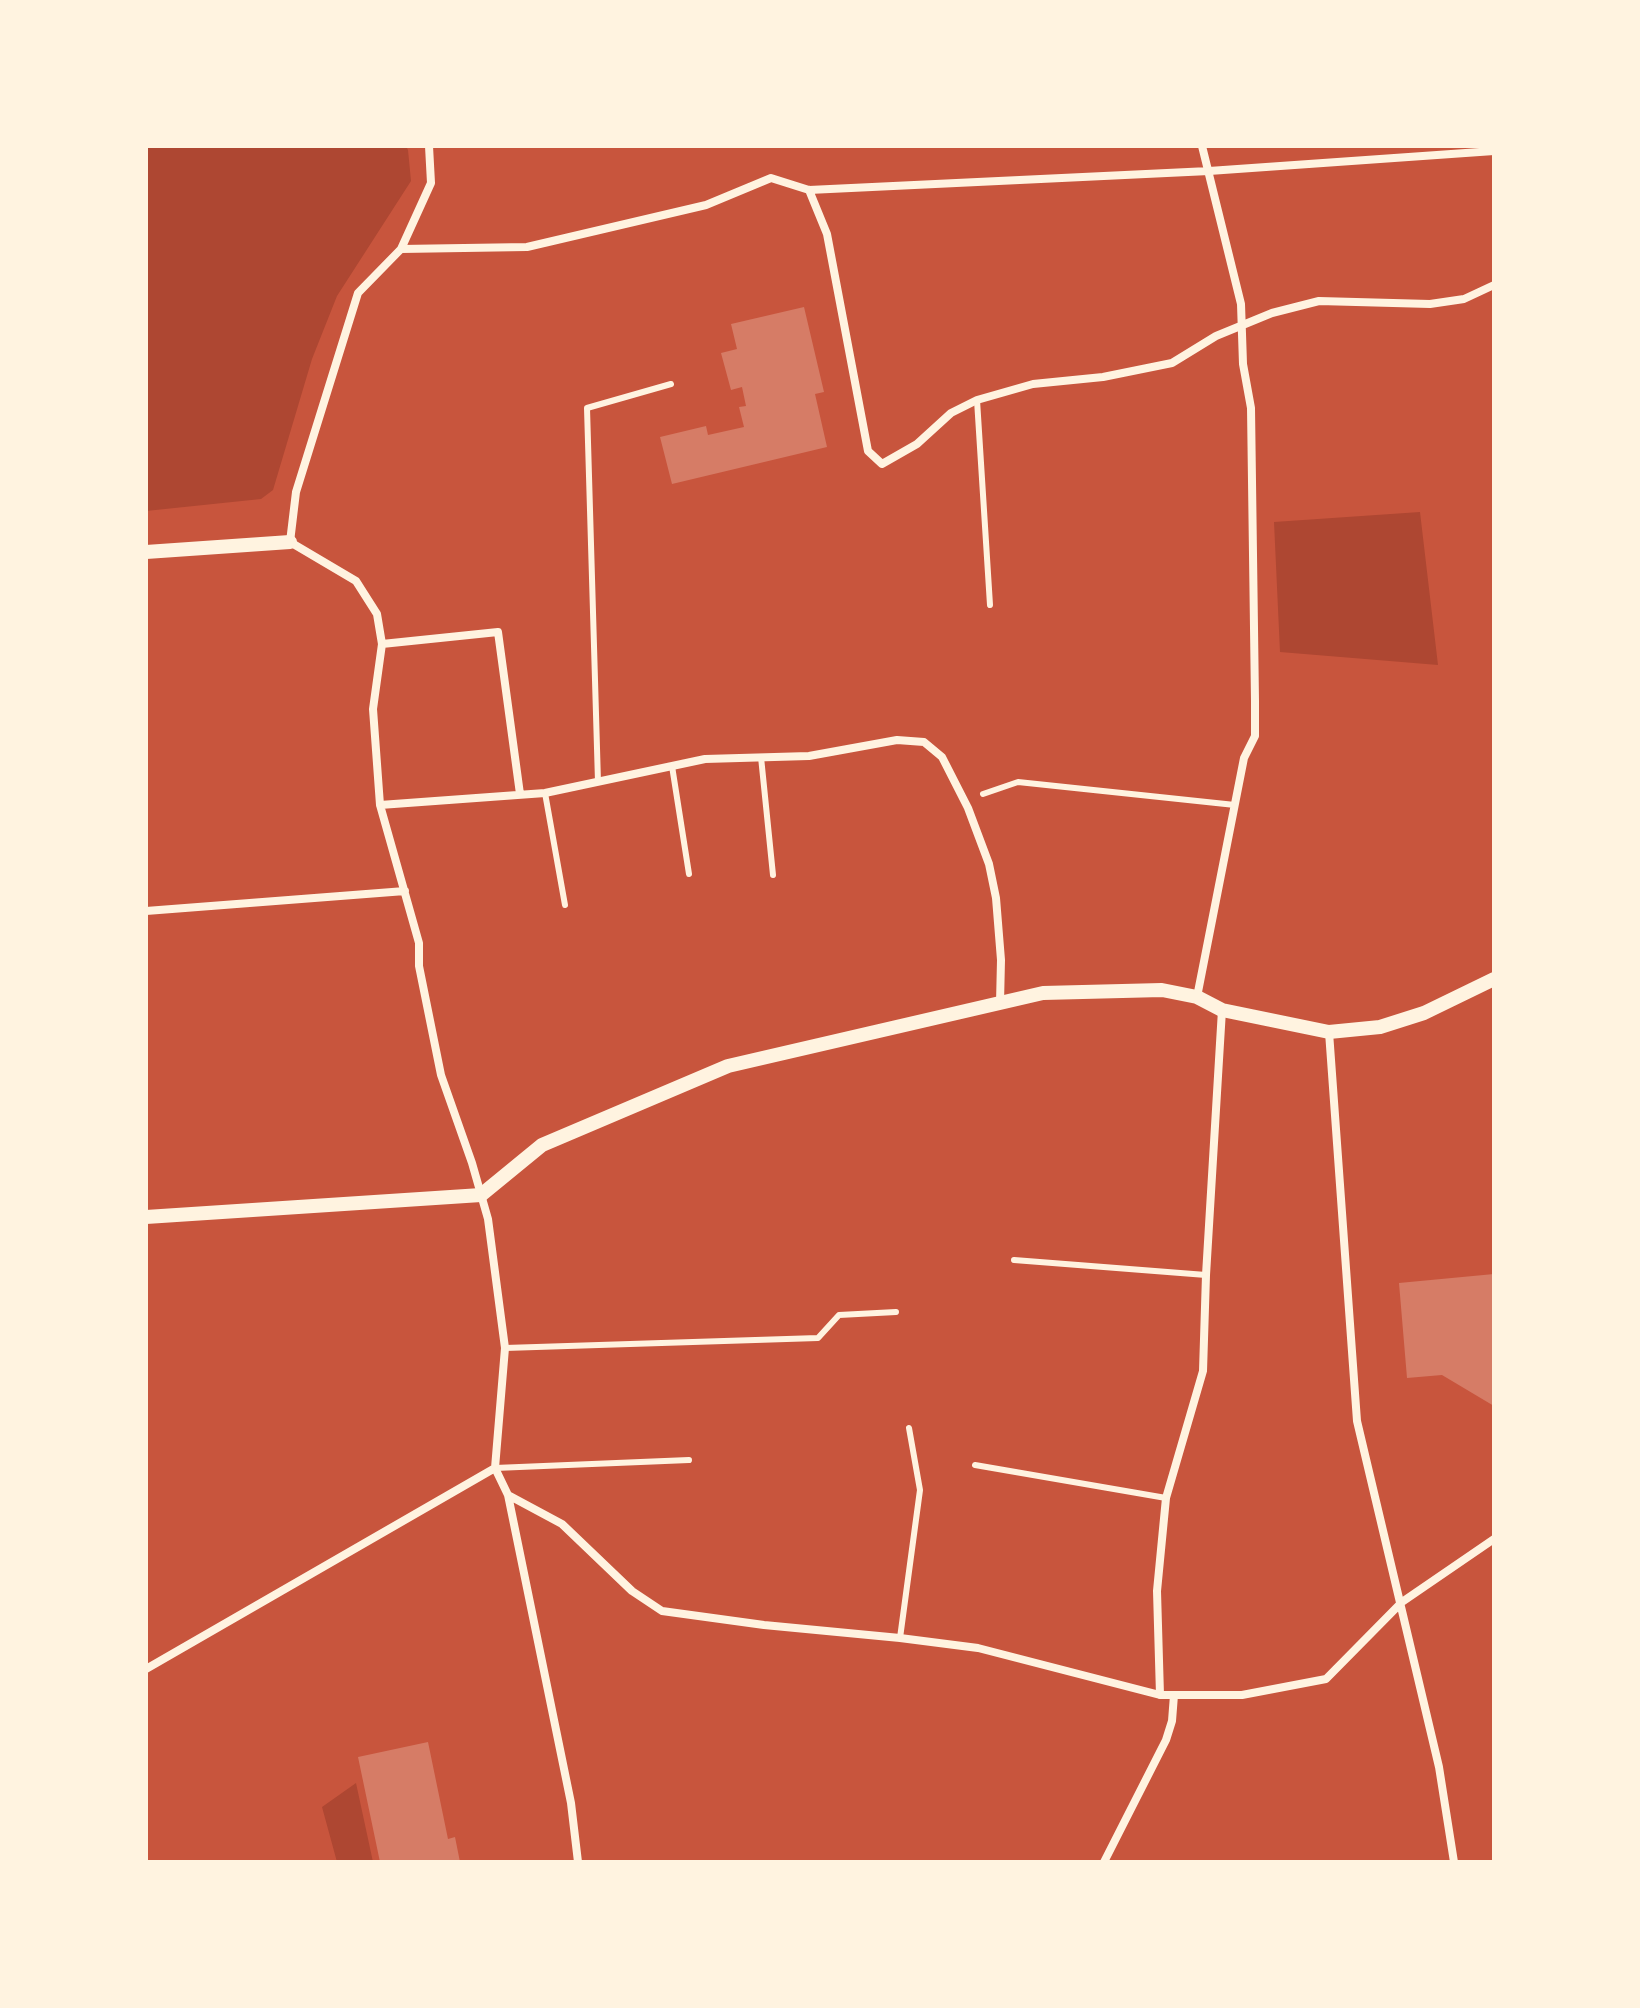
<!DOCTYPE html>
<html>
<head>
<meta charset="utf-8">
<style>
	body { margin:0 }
	#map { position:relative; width:1640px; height:2008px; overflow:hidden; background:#c8553d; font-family:"Titillium Web",sans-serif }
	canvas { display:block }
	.frame { position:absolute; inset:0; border:148px solid #fff3e0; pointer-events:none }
</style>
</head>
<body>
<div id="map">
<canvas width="1640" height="2008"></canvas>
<div class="frame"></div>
</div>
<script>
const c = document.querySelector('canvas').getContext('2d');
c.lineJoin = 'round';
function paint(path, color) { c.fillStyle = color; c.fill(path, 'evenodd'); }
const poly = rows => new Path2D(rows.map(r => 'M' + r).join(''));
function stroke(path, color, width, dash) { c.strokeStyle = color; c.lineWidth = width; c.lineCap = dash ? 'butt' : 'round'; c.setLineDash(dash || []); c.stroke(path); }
paint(poly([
	[146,146,406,146,408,150,411,181,337,296,312,359,273,490,261,499,146,511],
	[1420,512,1438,665,1280,652,1274,522],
	[356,1783,373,1862,337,1862,322,1807]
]), '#ae4732');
paint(poly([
	[804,307,824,392,815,394,827,447,672,484,660,437,706,426,708,435,744,427,739,407,746,406,742,387,731,390,721,353,737,349,731,324],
	[1494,1274,1494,1406,1442,1375,1407,1378,1399,1283],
	[428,1742,448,1839,455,1837,460,1862,380,1862,358,1757]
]), '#d67c66');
stroke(poly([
	[977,400,990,605],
	[761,757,773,875],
	[672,766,689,874],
	[598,782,587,408,671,384],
	[545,793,565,905],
	[983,794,1018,782,1235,805],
	[1014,1260,1206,1275],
	[505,1348,818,1338,839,1315,896,1312],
	[975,1465,1166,1498],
	[495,1468,689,1460],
	[900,1638,920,1490,909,1428]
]), '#fff3e0', 6);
stroke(poly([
	[809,190,827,234,868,451,882,464,917,444,951,413,977,400,1033,384,1103,377,1172,363,1216,336,1272,313,1319,301,1430,304,1464,299,1494,285],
	[401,249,431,183,429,146],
	[382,644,498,632,520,794],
	[380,805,545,793,705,759,809,756,897,740,924,742,942,757,968,808,989,864,996,898,1001,960,1000,1003],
	[146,911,405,891],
	[1197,997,1244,758,1255,736,1255,701,1251,408,1243,364,1241,304,1202,146],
	[1329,1032,1357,1421,1439,1767,1454,1862],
	[508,1495,562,1524,632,1591,662,1611,764,1625,900,1638,978,1648,1160,1695,1242,1695,1326,1679,1402,1602,1494,1539],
	[146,1669,495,1468],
	[1160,1695,1157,1591,1166,1498,1203,1371,1206,1275,1222,1010],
	[578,1862,571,1803,508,1495,495,1468,505,1348,488,1219,472,1163,441,1075,419,966,419,943,380,805,373,709,382,644,377,614,356,581,290,542,296,492,358,293,401,249,527,247,706,205,771,178,809,190,1209,171,1494,151],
	[1104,1862,1166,1740,1172,1721,1174,1695]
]), '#fff3e0', 8);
stroke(poly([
	[146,552,290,542],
	[146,1217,481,1195,542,1145,728,1066,1043,993,1162,990,1197,997,1222,1010,1329,1032,1380,1027,1424,1013,1494,979]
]), '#fff3e0', 14);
</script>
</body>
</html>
